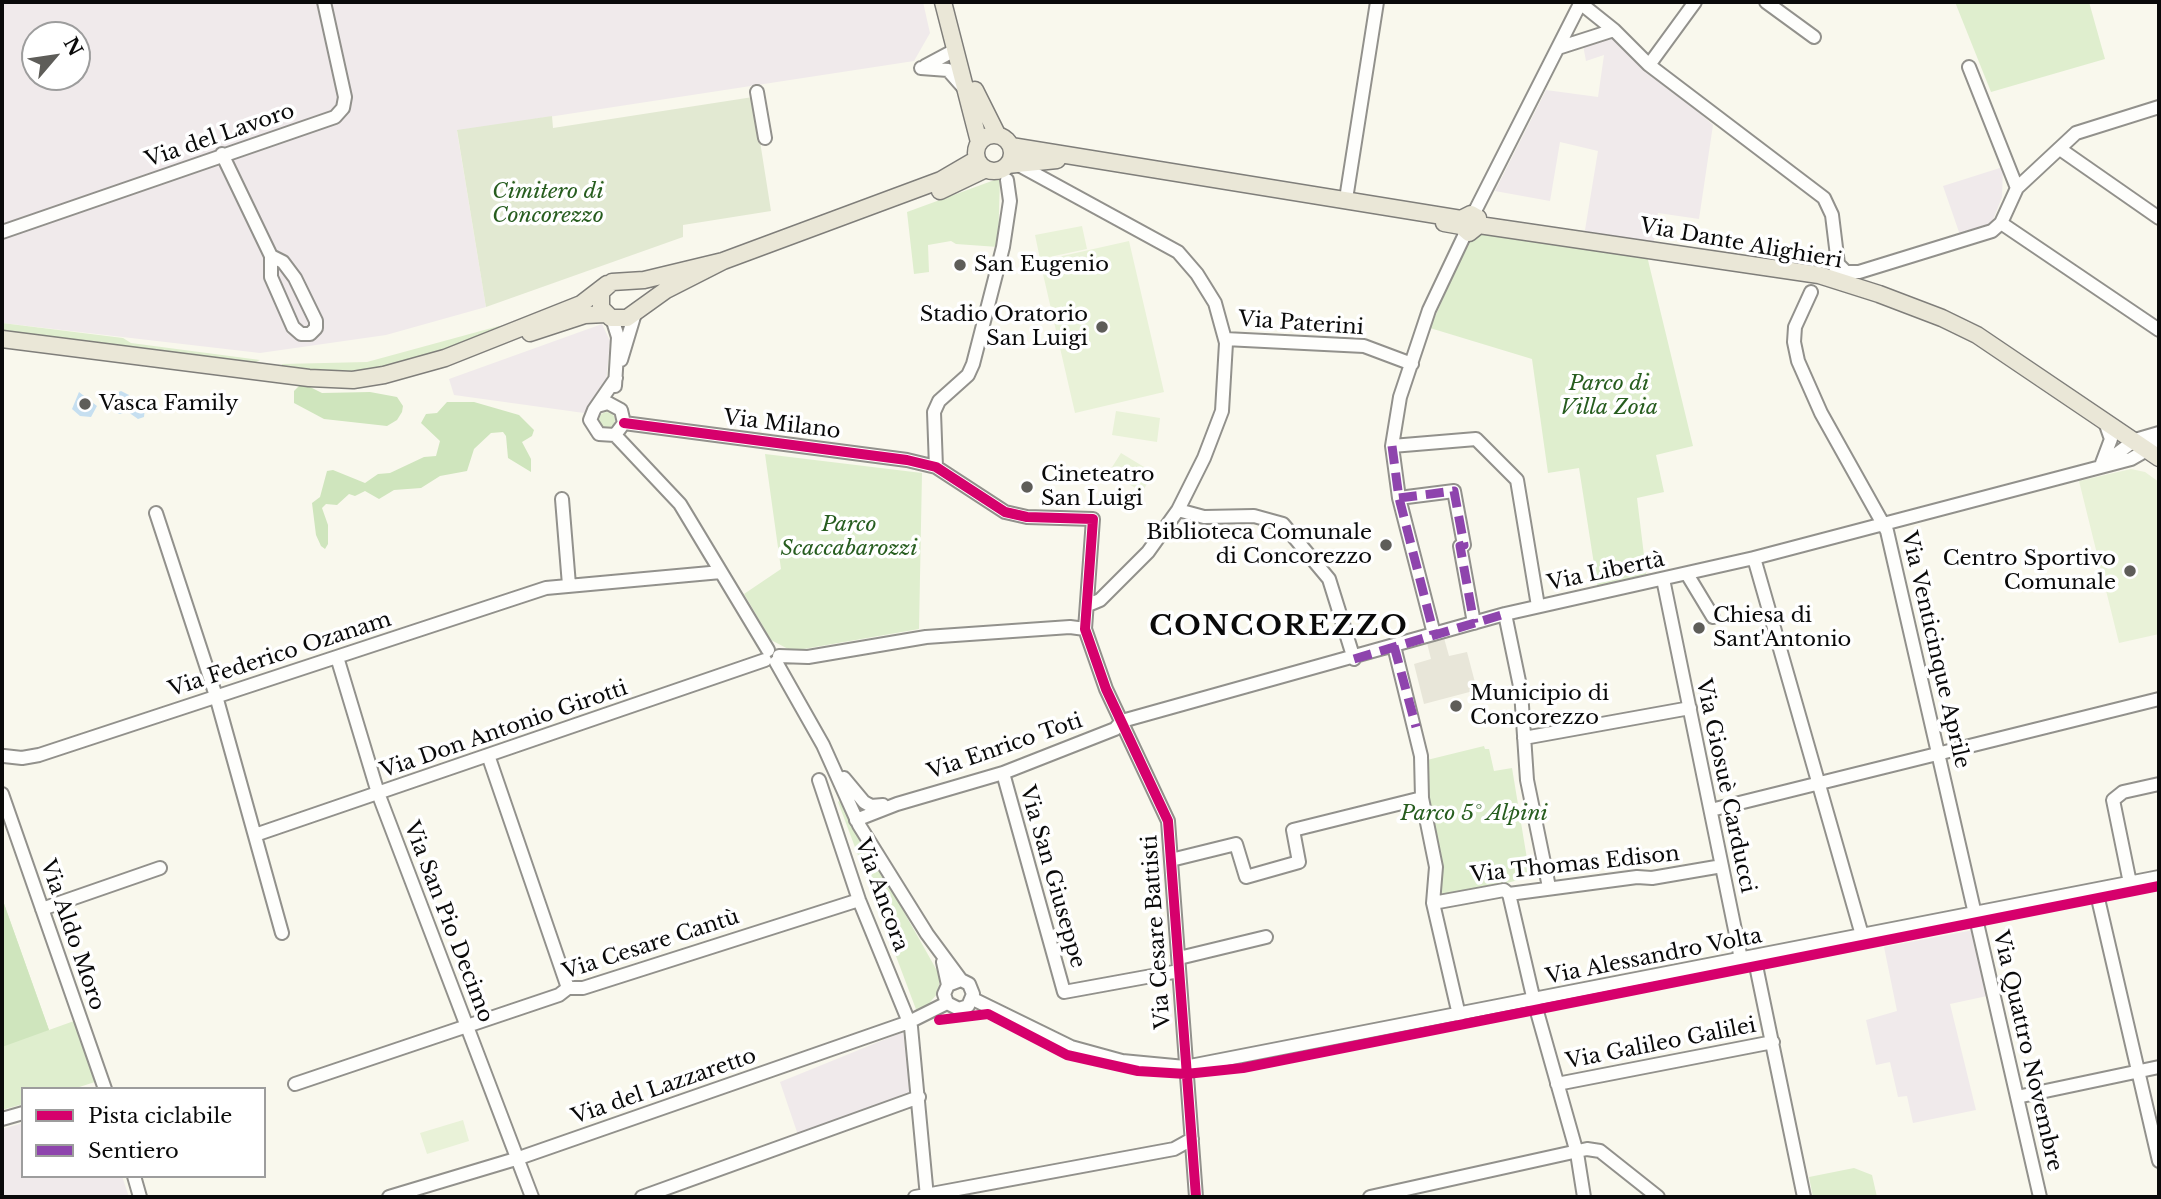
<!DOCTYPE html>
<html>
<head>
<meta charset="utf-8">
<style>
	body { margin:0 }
	#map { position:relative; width:2161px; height:1199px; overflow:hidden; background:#f9f8ed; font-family:"Libre Baskerville",serif }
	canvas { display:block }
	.frame { position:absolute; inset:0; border:4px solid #0a0a0a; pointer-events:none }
	.legend { position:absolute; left:21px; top:1087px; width:245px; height:91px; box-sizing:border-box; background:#fff; border:2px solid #9d9d9d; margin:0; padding:9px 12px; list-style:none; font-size:21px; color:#0a0a0a }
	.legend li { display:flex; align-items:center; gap:14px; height:35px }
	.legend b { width:35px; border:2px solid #9d9d9d }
	.north { position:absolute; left:21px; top:21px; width:70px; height:70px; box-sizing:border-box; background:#fff; border:2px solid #9d9d9d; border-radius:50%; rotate:61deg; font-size:19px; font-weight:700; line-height:28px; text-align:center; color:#0a0a0a }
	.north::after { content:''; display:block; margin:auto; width:24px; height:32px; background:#5e5d59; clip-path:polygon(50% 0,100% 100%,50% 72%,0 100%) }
</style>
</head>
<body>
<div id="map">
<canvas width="2161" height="1199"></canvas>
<div class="frame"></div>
<ul class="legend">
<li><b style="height:9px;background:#d6006c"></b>Pista ciclabile</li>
<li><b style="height:9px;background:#8e44ad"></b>Sentiero</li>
</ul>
<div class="north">N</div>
</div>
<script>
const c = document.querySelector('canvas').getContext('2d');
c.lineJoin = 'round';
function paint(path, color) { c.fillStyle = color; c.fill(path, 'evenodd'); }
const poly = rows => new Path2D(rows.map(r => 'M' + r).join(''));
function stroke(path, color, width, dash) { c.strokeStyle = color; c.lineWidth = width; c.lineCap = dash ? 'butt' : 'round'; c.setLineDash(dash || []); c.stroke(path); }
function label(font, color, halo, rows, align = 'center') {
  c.font = font + ' "Libre Baskerville",serif'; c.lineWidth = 7; c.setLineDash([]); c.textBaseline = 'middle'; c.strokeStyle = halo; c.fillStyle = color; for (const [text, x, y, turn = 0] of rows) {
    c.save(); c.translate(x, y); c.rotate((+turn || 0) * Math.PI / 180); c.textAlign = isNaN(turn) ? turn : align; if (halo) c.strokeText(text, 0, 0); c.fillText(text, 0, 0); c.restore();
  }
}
paint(poly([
	[2,2,923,2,930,33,914,61,457,131,486,307,386,335,260,353,2,323],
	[35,35,77,35,77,77,35,77],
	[1615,37,1713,125,1699,219,1658,213,1653,247,1584,236,1598,151,1560,142,1550,201,1495,191,1546,90,1598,97,1604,55,1586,61,1583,45],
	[2003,167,2002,197,1991,225,1960,235,1943,186],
	[602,324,610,341,606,384,584,413,454,395,449,379],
	[1973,930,1987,996,1950,1004,1976,1110,1913,1123,1907,1096,1898,1097,1890,1062,1876,1065,1866,1020,1897,1011,1884,947],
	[903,1032,913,1092,798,1135,780,1082],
	[23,1123,23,1176,122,1176,129,1197,2,1197,2,1129]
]), '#f0eaeb');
paint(poly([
	[1955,2,2089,2,2105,59,1991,92],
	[1000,178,998,247,956,244,951,241,928,245,929,272,914,274,907,212],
	[1484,232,1647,256,1693,446,1656,455,1664,492,1637,498,1647,580,1598,590,1579,468,1548,473,1532,359,1430,328,1469,240],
	[2,323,123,338,131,343,260,360,254,363,2,330],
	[499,326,503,326,425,357,381,369,347,373,281,367,282,364,367,362],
	'599 420a8 8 0 1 1 16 0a8 8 0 1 1-16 0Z',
	[765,454,922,473,919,629,792,651,771,640,744,594,781,569],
	[1484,746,1485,749,1489,749,1494,771,1512,768,1530,877,1441,900,1426,795,1427,760],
	[841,800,940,976,938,993,925,1008,917,1012,838,802],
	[2,898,49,1030,74,1021,95,1082,73,1089,23,1089,23,1104,2,1110],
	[1854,1168,1872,1175,1877,1197,1813,1197,1809,1177]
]), '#dfeece');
paint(poly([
	[302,383,322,393,370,392,397,397,403,406,402,412,397,420,387,426,324,419,294,403,294,391],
	[447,402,474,402,519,415,534,430,532,436,522,442,531,459,531,472,508,458,506,436,503,432,491,433,474,449,467,471,440,476,421,488,394,490,379,499,365,491,355,496,349,494,337,505,326,504,322,508,328,525,328,544,325,549,321,546,316,535,312,503,320,497,327,471,333,470,365,483,378,474,390,473,424,457,436,456,440,441,421,423,426,414,437,413],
	[2,898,49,1030,2,1047]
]), '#cfe5bd');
paint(poly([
	[753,97,771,211,683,225,683,237,486,307,457,130,552,116,553,128]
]), '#e2e9d2');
paint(poly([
	[1082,226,1087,249,1040,259,1035,235],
	[1129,241,1164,392,1075,413,1040,261],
	[1116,411,1160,418,1157,442,1112,435],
	[1121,453,1154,473,1142,492,1109,472],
	[2131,469,2145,472,2159,482,2159,634,2119,643,2079,481],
	[463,1120,469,1141,427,1154,420,1133]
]), '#e9f2d8');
paint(poly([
	[1444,638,1449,656,1467,652,1477,690,1424,704,1414,664,1431,659,1427,643]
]), '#e8e6d9');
paint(poly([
	[121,391,129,395,134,406,145,407,144,417,138,419,128,412,119,414,111,409,110,396],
	[79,392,97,406,91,417,80,416,72,409]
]), '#c6dff0');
const minor = poly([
	[1579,2,1614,30,1649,65,1824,198,1832,215,1838,264,1833,279],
	[1766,2,1814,37],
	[1558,48,1614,30],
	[1649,65,1695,2],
	[925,66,955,50],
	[1969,67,2017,188],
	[921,68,948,70,962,86],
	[757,92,765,138],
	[2060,149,2159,218],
	[222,154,271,256,283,262,295,278,316,321,316,328,310,334,301,334,293,327,271,277,271,256],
	[1017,164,1178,252,1197,274,1215,303,1226,343,1222,411,1204,458,1178,510,1148,552,1100,600,1088,605],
	[1346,199,1377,2],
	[1473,215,1581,2],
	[2001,223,2159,330],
	[2,232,335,117,343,108,345,97,324,2],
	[1838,264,1846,272,1859,272,1992,231,2001,223,2017,188,2076,133,2159,107],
	[1811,292,1795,327,1794,342,1798,361,1821,413,1887,531,2040,1197],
	[612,318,618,337,615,386],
	[1225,339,1364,346,1412,364],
	[621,360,636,310],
	[597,406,608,403,621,410,624,423,615,435,599,434,590,420,594,410,616,378],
	[624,423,907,460,936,467,1005,512,1027,517,1093,519,1085,629,1106,689,1168,821,1196,1197],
	[615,435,680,504,768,650],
	[1392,446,1476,439,1517,480,1538,606],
	[2106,462,2135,440,2159,433],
	[2102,463,2111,439,2105,422],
	[936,467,934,412,939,401,968,375,973,364,1003,247,1010,201,1007,180],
	[1399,498,1454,491,1464,545,1460,546,1474,623],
	[562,499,569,585],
	[1178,510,1204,517,1254,516,1283,524,1329,579,1354,659],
	[156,513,216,696,282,933],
	[1754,558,1862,935],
	[1687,574,1713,617],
	[1663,579,1741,959],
	[1505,614,1521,691,1527,780,1549,887],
	[1434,634,1399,498,1392,446,1400,397,1429,310,1466,232],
	[1394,646,1421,756,1422,798,1436,867,1433,903,1459,1015],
	[779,656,808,657,926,637,1070,627,1085,629],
	[337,657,378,793,532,1197],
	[776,662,823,745,859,825,927,934,961,980],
	[1122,721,1505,614,1754,558,2131,459,2159,443],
	[1524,738,1690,708],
	[488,755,568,988],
	[4,756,22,758,39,755,546,588,721,572],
	[1003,773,1064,992,1179,971],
	[844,778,864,802,871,806,883,805],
	[819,780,859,900,911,1027,927,1197],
	[2,794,105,1089],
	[1711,810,2159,699],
	[856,820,897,804,1003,773,1115,729,1122,721],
	[255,835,765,660],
	[1171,860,1236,844,1246,877,1299,862,1293,830,1422,798],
	[2130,883,2113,800,2123,792,2159,784],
	[2096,890,2159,1161],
	[1509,894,1534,1001,1577,1153,1584,1197],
	[1433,903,1504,890,1509,894,1637,877,1652,878,1722,866],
	[42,909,160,868],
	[1754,956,1804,1197],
	[1179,958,1266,937],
	[943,962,948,985,944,994,947,1003,959,1009,968,1006,973,994,969,984,961,980,948,985],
	[973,999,1071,1047,1122,1061,1185,1067,2159,877],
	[295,1084,559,995,568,988,583,988,859,900],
	[1557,1084,1773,1042],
	[2017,1097,2159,1067],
	[2,1119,23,1113],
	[134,1176,140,1197],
	[389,1197,519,1158,909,1022,947,1003],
	[642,1197,919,1097],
	[915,1197,1174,1149,1192,1139],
	[1370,1197,1587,1149,1600,1151,1658,1197]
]);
const major = poly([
	[943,2,979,142],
	[975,90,997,134],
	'976 153a18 18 0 1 1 36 0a18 18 0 1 1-36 0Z',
	[1011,146,1461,219,1471,214,1478,218,1479,225],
	[1007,165,1057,160],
	[940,191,986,169],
	[1444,223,1461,226,1469,233,1479,225],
	[1479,225,1819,275,1879,294,1942,318,1977,335,2159,458],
	[723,261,666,290,627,318,611,318,601,308,601,292,612,282,644,280,723,261,941,180,977,159],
	[530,333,585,315,606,314],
	[2,339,309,378,353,380,384,375,445,358,581,304,607,284]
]);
stroke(minor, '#92918c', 16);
stroke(major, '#7f7e7a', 19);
stroke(minor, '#fefefc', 12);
stroke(major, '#eae7d7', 16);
stroke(poly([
	[1392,446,1399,498,1434,634],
	[1399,498,1454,491,1464,545,1460,546,1474,623],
	[1394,646,1416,727],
	[1354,659,1505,614]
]), '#8e44ad', 9, [18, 9]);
stroke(poly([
	[624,423,907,460,936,467,1005,512,1027,517,1093,519,1085,629,1106,689,1168,821,1196,1197],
	[939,1020,988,1014,1067,1055,1138,1071,1186,1074,1243,1068,2159,886]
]), '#d6006c', 10);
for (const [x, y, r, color] of [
	[960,265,7,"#5e5d59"],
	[1102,327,7,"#5e5d59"],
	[85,404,7,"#5e5d59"],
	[1027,487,7,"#5e5d59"],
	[1386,545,7,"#5e5d59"],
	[2130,571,7,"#5e5d59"],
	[1699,628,7,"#5e5d59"],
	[1456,706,7,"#5e5d59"]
]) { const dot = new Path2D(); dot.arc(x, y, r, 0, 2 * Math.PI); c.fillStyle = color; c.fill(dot); stroke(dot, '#fff', 2.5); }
label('21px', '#0a0a0a', '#fff', [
	["Via del Lavoro",220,136,-19],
	["Via Dante Alighieri",1741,244,10],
	["Via Paterini",1301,324,4],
	["Via Milano",782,425,7],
	["Via Libertà",1606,572,-12],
	["Via Venticinque Aprile",1935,650,77],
	["Via Federico Ozanam",280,655,-18],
	["Via Don Antonio Girotti",504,730,-19],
	["Via Enrico Toti",1005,747,-19],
	["Via Giosuè Carducci",1725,786,78],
	["Via Thomas Edison",1575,865,-6],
	["Via San Giuseppe",1052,877,74],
	["Via Ancora",881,895,70],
	["Via San Pio Decimo",448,922,69],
	["Via Cesare Battisti",1157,932,-94],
	["Via Aldo Moro",72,935,71],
	["Via Cesare Cantù",651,945,-18],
	["Via Alessandro Volta",1654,957,-11],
	["Via Galileo Galilei",1661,1044,-11],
	["Via Quattro Novembre",2027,1051,77],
	["Via del Lazzaretto",664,1087,-19]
]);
label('italic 21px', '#275d1f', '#fff', [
	["Cimitero di",548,192],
	["Concorezzo",548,216],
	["Parco di",1609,384],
	["Villa Zoia",1609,408],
	["Parco",849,525],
	["Scaccabarozzi",849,549],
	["Parco 5° Alpini",1474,814]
]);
label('21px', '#0a0a0a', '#fff', [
	["San Eugenio",974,265],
	["Stadio Oratorio",1088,315,"right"],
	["San Luigi",1088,339,"right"],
	["Vasca Family",99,404],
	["Cineteatro",1041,475],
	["San Luigi",1041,499],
	["Biblioteca Comunale",1372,533,"right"],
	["di Concorezzo",1372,557,"right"],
	["Centro Sportivo",2116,559,"right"],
	["Comunale",2116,583,"right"],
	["Chiesa di",1713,616],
	["Sant'Antonio",1713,640],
	["Municipio di",1470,694],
	["Concorezzo",1470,718]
], 'left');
c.letterSpacing = '2px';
label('bold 28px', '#0a0a0a', '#fff', [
	["CONCOREZZO",1279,627]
]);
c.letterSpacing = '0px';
</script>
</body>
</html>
